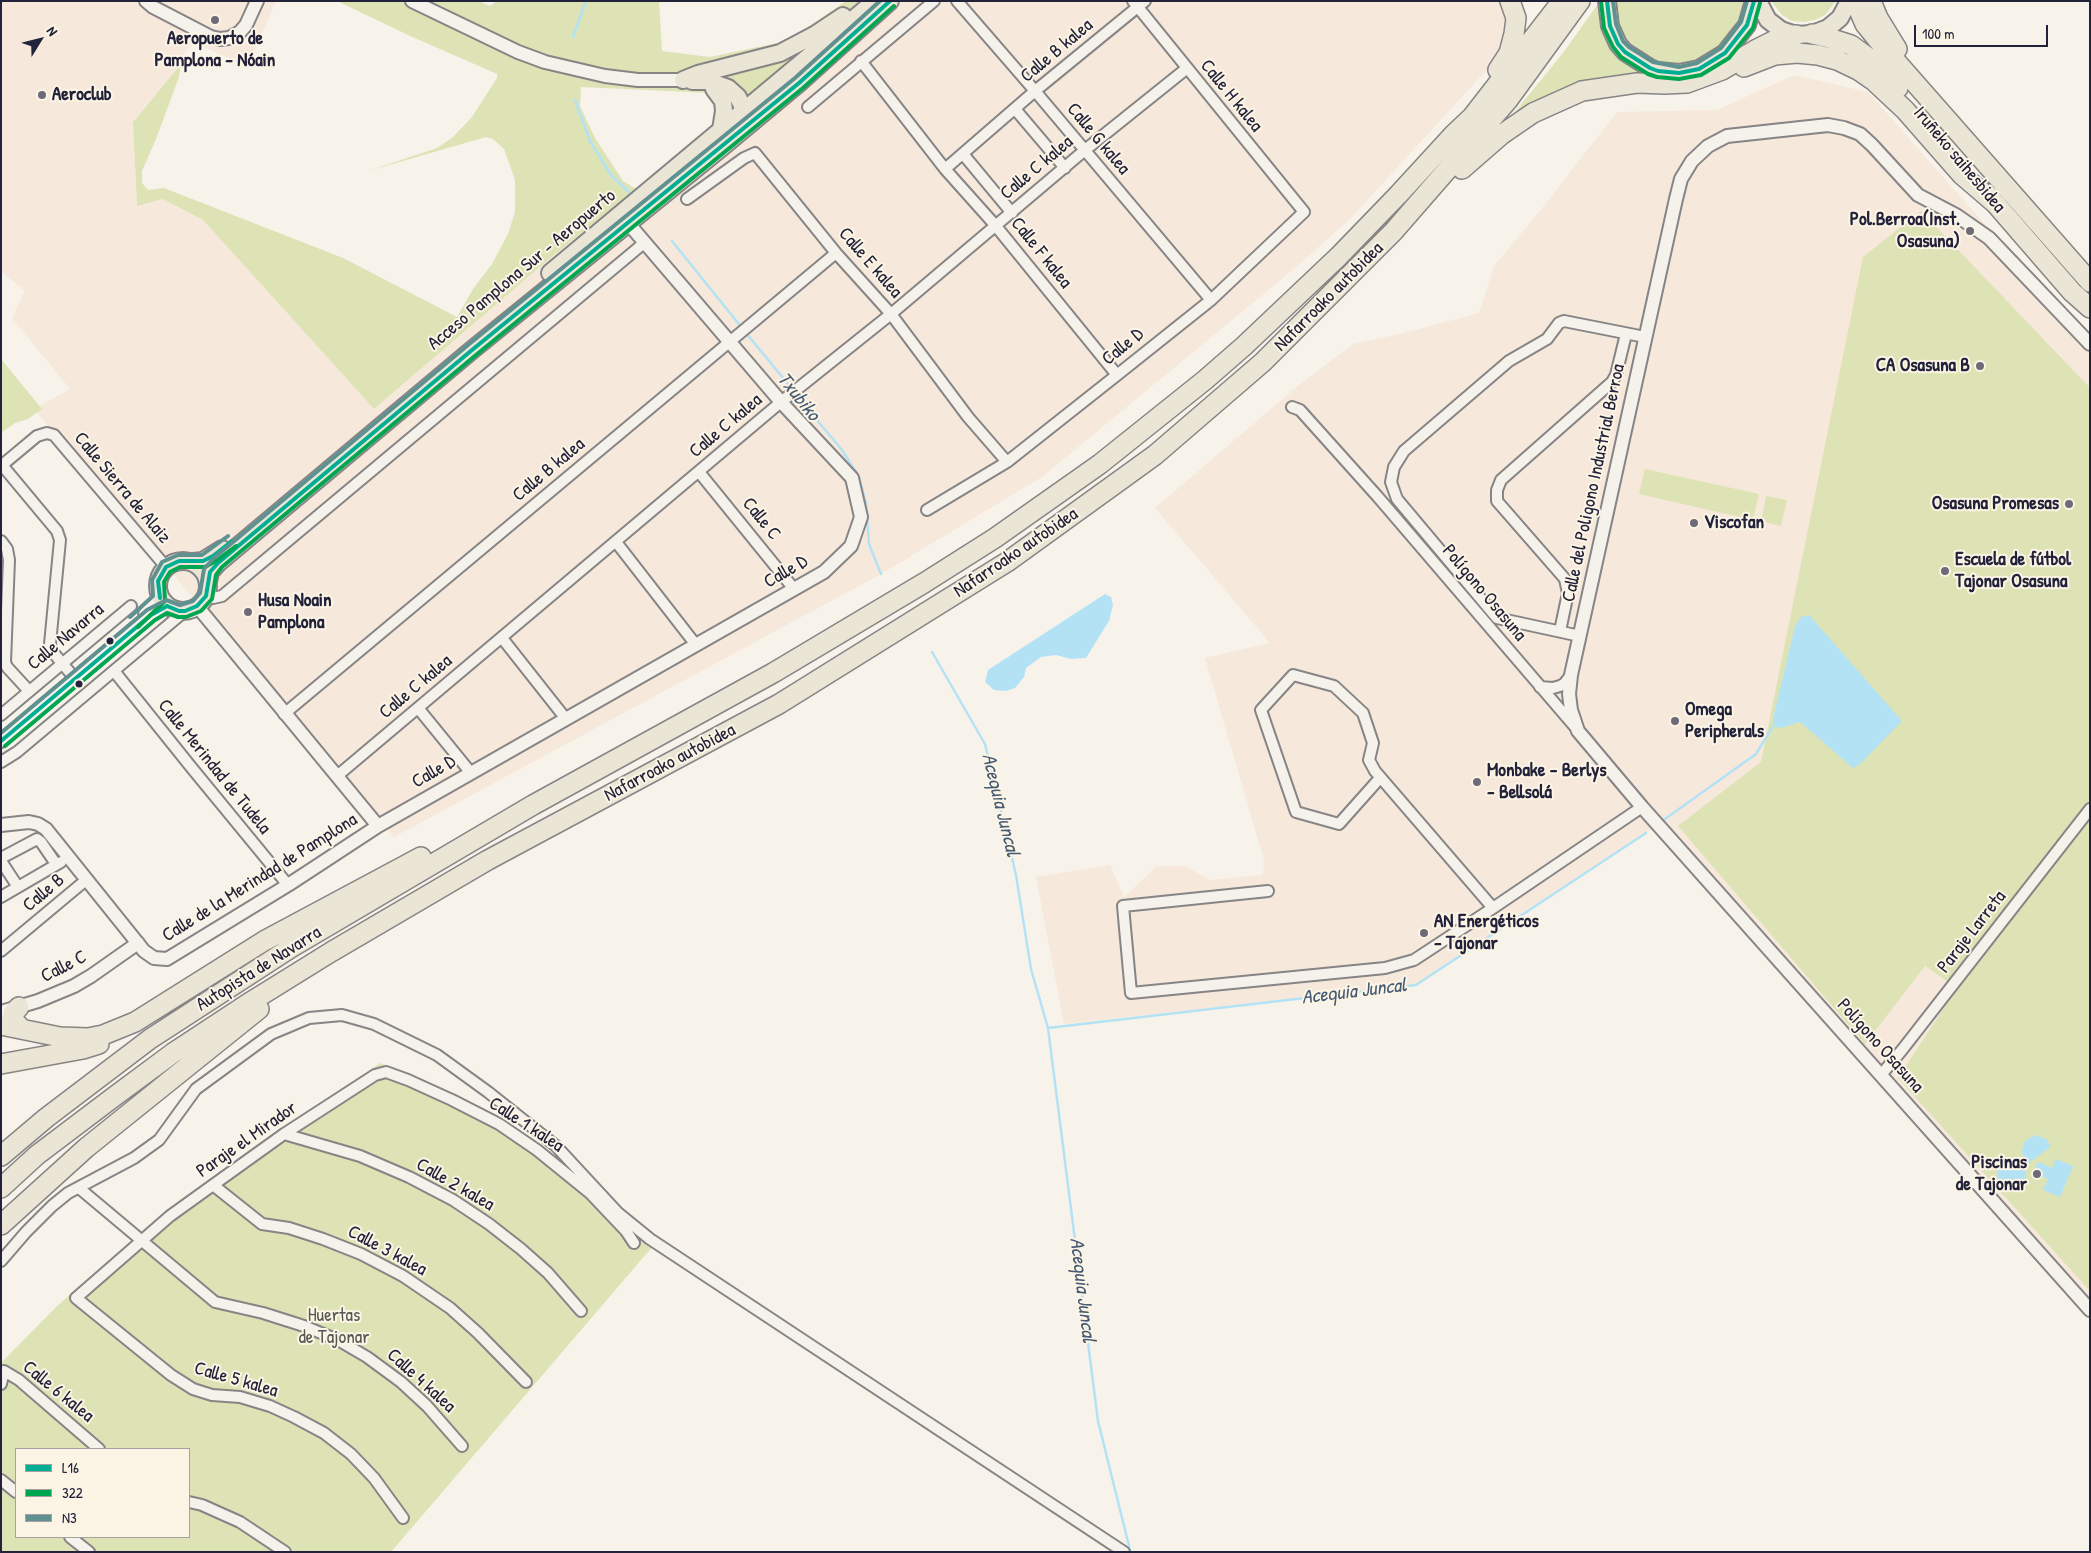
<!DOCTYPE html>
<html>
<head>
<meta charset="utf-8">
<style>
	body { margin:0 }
	#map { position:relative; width:2091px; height:1553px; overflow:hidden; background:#f7f3ea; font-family:"Patrick Hand",sans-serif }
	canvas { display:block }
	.frame { position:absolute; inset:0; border:2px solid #22223b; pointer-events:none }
	.legend { position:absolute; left:15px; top:1448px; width:175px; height:90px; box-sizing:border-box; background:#fcf5e5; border:1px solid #a5a1a1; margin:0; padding:6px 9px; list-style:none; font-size:15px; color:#22223b }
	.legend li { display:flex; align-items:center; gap:10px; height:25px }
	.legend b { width:25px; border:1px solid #a5a1a1 }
	.north { position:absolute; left:15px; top:15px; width:50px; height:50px; -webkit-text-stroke:4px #fcf5e5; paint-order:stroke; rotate:54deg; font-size:14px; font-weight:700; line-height:20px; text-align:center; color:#22223b }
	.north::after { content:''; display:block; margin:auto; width:18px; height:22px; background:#22223b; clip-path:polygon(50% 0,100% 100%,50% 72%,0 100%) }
	.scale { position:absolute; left:1914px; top:25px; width:134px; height:22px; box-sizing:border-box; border:2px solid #22223b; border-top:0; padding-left:6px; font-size:15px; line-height:18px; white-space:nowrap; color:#22223b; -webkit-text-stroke:4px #fcf5e5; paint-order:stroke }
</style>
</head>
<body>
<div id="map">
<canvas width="2091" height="1553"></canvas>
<div class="frame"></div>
<ul class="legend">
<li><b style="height:6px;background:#00af93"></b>L16</li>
<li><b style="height:6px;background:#00a651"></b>322</li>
<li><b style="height:6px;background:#609191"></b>N3</li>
</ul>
<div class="north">N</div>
<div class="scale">100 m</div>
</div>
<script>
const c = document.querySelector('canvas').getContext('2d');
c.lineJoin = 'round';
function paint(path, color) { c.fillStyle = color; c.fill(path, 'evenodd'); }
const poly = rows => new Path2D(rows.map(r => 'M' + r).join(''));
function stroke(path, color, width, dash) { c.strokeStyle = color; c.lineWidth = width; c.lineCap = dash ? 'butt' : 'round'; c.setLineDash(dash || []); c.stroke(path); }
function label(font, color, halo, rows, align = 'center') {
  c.font = font + ' "Patrick Hand",sans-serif'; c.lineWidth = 4; c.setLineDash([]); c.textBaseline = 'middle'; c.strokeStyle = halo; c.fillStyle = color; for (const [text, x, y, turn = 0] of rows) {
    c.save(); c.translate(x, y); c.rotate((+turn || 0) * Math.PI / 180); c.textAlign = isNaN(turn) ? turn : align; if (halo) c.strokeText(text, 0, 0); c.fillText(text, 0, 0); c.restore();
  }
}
paint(poly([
	[1,1,276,1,247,67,202,46,194,45,189,47,183,55,181,64,133,121,137,205,163,199,203,220,374,409,548,260,748,99,860,1,1505,1,1511,20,1504,51,1350,219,1295,268,1042,477,881,574,394,837,34,409,70,389,12,318,25,291,1,271],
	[1794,75,1868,92,2090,343,2090,1308,1652,829,1416,985,1064,1024,1036,877,1110,865,1124,897,1157,866,1186,866,1209,880,1263,875,1264,860,1205,658,1270,643,1155,508,1299,385,1353,344,1404,333,1479,313,1494,266,1539,212,1617,112,1717,110]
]), '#f6e8db');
paint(poly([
	[337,1,479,1,490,6,497,1,659,1,662,51,710,57,787,41,846,1,860,1,717,124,716,103,710,93,581,87,580,106,595,138,623,181,636,189,548,260,374,409,203,220,163,199,137,206,133,122,181,64,179,77,156,139,142,171,142,183,148,190,164,188,343,258,457,317,473,289,492,264,508,234,515,212,515,180,504,149,493,139,486,137,368,171,437,148,453,137,472,117,497,78,497,74,408,35],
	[1600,1,1626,61,1644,75,1505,124,1563,53],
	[1616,1,1743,1,1743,11,1722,45,1690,65,1672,67,1654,63,1634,50,1619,30],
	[1771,1,1836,1,1825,15,1815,20,1804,22,1792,21,1782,15],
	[1921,211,2090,388,2090,1291,1898,1078,1957,988,1925,966,1865,1044,1678,826,1761,762,1863,257],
	[1,359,42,409,28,419,15,423,1,433],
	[1645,469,1759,494,1753,520,1639,494],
	[1766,496,1787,500,1781,526,1761,521],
	[380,1063,455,1096,526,1138,653,1246,391,1552,1,1552,1,1363,56,1307,162,1215],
	[16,1449,189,1449,189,1537,16,1537]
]), '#dde3b5');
paint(poly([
	[1105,594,1111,597,1113,605,1109,621,1086,658,1071,659,1056,655,1041,657,1026,668,1024,677,1015,688,1006,691,994,690,985,682,988,670],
	[1809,615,1902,721,1860,764,1853,768,1800,722,1780,728,1773,726,1773,718,1795,626,1801,617],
	[2035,1135,2046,1139,2050,1145,2049,1148,2030,1162,2026,1172,2026,1183,2022,1189,2016,1191,2008,1190,2004,1188,1998,1179,1997,1174,1998,1169,2005,1161,2008,1161,2010,1163,2021,1161,2023,1158,2022,1150,2025,1141],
	[2056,1159,2073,1166,2060,1197,2043,1190,2048,1179,2033,1173,2038,1162,2052,1168]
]), '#b4e2f5');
stroke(poly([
	[573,37,586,1],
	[575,100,590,141,611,175,630,193],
	[672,241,742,328],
	[746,333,793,390],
	[796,395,842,450,859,477,866,503,869,544,881,574],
	[932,652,985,744,1016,875,1031,969,1048,1028,1098,1421,1130,1550],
	[1665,819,1756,754,1773,726],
	[1048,1028,1416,985,1646,833]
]), '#b4e2f5', 2.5);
const minor = poly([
	[957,1,1035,91,1211,300],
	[861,61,945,169,995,225,1117,375],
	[808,107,934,1],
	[1015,109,1065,168],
	[963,154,1012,213],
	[945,169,1035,91,1145,1],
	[687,199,744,158,755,153,836,253,891,314,968,417,1007,462],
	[1292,407,1300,410,1378,497,1576,728],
	[2,465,57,531,60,540,50,644,51,650,72,675],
	[1,466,37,436,47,433,54,435,166,567],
	[699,472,794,589],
	[927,510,1007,462,1117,375,1211,300,1304,212,1133,1],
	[1,541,7,549,9,560,5,662,7,667,29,691],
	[616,542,696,645],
	[206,596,213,598,222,596,644,243],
	[1560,631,1568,593,1565,579,1497,501,1497,490,1501,480,1612,382,1616,375,1626,334],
	[1580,636,1497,618,1397,499,1391,482,1394,467,1404,451,1509,361,1547,339,1559,323,1564,321,1645,337],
	[502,638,566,719],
	[114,671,191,767,288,885],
	[1540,687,1553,688,1560,686,1564,684,1571,675],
	[418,708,471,773],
	[284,714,836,253],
	[1,715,131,606],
	[1,762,17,752,185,611],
	[337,776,781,402,891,314,1085,150,1186,69],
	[18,887,1,861,3,857,37,839,41,842,56,864],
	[1268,891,1123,906,1131,993,1385,968,1414,960,1493,908,1375,771,1369,760,1373,743,1363,713,1334,686,1293,675,1261,710,1296,812,1339,824,1380,778],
	[1,897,61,862],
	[1493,908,1642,807],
	[1,951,86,880],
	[1881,1075,1902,1050,2090,809],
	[284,1134,360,1156,409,1177,453,1200,489,1224,521,1249,548,1273,581,1311],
	[213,1185,262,1224,289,1228,323,1239,361,1254,403,1276,450,1308,478,1333,526,1382],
	[79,1188,215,1302,263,1313,304,1326,338,1340,367,1357,401,1382,427,1406,462,1446],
	[1,1261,26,1232,52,1206,68,1193,134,1158,159,1140,196,1089,271,1034,309,1018,342,1015,374,1024,437,1055,488,1092,556,1146,618,1213,650,1239,1124,1552],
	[1,1384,4,1371,19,1380,99,1449],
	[1,1480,16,1492],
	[189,1502,202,1505,240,1522,285,1552],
	[403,1518,374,1478,351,1454,324,1433,294,1417,270,1406,240,1397,212,1395,193,1389,171,1375,76,1298,170,1216,213,1185,284,1134,375,1075,386,1072,408,1080,452,1100,499,1124,537,1150,590,1193,626,1231,634,1243],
	[70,1537,89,1552]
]);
const tertiary = poly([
	[146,1,153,7,211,37,220,39,229,38,240,32,246,25,257,1],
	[412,1,518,52,545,62,605,76,638,80,683,80],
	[2090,344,1989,238,1956,215,1918,195,1872,145,1860,134,1844,128,1828,125,1727,136,1708,146,1692,161,1681,179,1676,199,1571,675,1569,694,1571,710,1578,731,1642,807,2090,1310],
	[197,606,378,826],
	[145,614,160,598],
	[1,741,151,615,167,606],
	[1,825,29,822,38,824,46,829,144,951,154,958,167,959,288,885,378,826,824,572,851,546,861,517,852,478,781,402,628,223],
	[1,1012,38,1001,74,986,91,976,138,943]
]);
const trunk = poly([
	[1607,1,1610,26,1618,44,1625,52,1650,68,1658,71,1679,73,1699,69,1725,53,1747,25,1754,1],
	[1758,1,1768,20,1781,30,1796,35,1812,34,1828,28,1840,18,1849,1],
	[683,80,698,74,780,53,816,34,843,16],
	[692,81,708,81,728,88,738,97,744,110,744,119],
	[714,89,723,101,724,111,721,130],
	[550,273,869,6],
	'158 586a25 25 0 1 1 50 0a25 25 0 1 1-50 0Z',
	[193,562,203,561,222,549],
	[208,582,210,572,218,563,472,350,721,148,799,83,890,1]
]);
const motorway = poly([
	[1855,1,1865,24,1886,50,2090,282],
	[1871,1,1878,18,1897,49],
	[1812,34,1826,37,1851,45,1870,59,1898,88],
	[1744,67,1775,55,1797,53,1818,55,1837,60,1858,70,1874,81,1905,110,1962,175,1997,205],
	[1498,70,1509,53,1514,34,1516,18,1510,1],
	[1462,169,1501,135,1533,113,1582,91,1637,83,1665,84,1687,83,1722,70,1757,49,1781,37,1796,35],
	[1988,195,2072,292,2090,308],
	[19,1007,13,1014,13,1020,21,1028],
	[1,1025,60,1037,88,1038,103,1035,135,1022,264,941,421,857],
	[1,1064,83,1049,99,1044],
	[1,1156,46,1118,150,1039,292,947,533,805,773,673,924,583,995,538,1100,464,1205,380,1244,346,1339,256,1398,195,1454,134,1472,117,1562,1],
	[1,1188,37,1155,115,1096,173,1053,252,1001,331,952,488,860,779,704,1007,562,1155,455,1263,362,1393,232,1508,100,1580,1],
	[1,1225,86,1148,259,1009]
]);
stroke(minor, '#868485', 14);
stroke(tertiary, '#868485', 16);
stroke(trunk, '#868485', 20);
stroke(motorway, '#868485', 22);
stroke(minor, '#f5f2ec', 10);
stroke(tertiary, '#f5f2ec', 12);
stroke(trunk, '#eae5d5', 16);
stroke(motorway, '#eae5d5', 19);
stroke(poly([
	[1607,1,1610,26,1618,44,1625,52,1650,68,1658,71,1679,73,1699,69,1725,53,1747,25,1754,1],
	[160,598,158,581,166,567,179,561,203,561,213,556,232,541],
	[167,606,179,611,185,611,197,606,206,596,210,572,218,563,472,350,799,83,890,1],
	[1,741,151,615,167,606]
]), '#00af93', 4);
stroke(poly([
	[1601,2,1604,28,1613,47,1621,57,1648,74,1657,77,1679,79,1701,75,1729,58,1753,28,1760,3],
	[138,627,165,601,164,582,170,572,180,567,205,567,216,561,236,546],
	[5,746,155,620,167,613,178,617,186,617,201,611,212,599,216,575,222,567,476,355,803,88,894,6]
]), '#00a651', 4);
stroke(poly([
	[1613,1,1616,24,1623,41,1629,47,1653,62,1679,67,1697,63,1721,48,1741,22,1747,1],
	[130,617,153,596,152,580,162,562,178,555,202,555,228,536],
	[1,733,147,610,166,600,180,605,193,601,200,593,204,569,214,558,468,345,795,78,880,1]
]), '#609191', 4);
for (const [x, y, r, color] of [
	[215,20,5,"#6d6b78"],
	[42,95,5,"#6d6b78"],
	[1970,231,5,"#6d6b78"],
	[1980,366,5,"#6d6b78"],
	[2069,504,5,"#6d6b78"],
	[1694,523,5,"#6d6b78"],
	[1945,571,5,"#6d6b78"],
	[248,612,5,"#6d6b78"],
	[110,641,4.5,"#22223b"],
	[79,684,4.5,"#22223b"],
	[1675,721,5,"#6d6b78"],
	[1477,782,5,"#6d6b78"],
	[1424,933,5,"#6d6b78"],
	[2037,1174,5,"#6d6b78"]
]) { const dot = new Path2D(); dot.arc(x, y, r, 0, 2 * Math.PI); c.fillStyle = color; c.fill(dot); stroke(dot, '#fcf5e5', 2); }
label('bold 19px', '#22223b', '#fcf5e5', [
	["Aeropuerto de",215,39,"center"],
	["Pamplona - Nóain",215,61,"center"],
	["Aeroclub",52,95],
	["Pol.Berroa(Inst.",1960,220,"right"],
	["Osasuna)",1960,242,"right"],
	["CA Osasuna B",1970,366,"right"],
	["Osasuna Promesas",2059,504,"right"],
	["Viscofan",1704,523],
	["Escuela de fútbol",1955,560],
	["Tajonar Osasuna",1955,582],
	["Husa Noain",258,601],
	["Pamplona",258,623],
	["Omega",1685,710],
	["Peripherals",1685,732],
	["Monbake - Berlys",1487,771],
	["- Bellsolá",1487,793],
	["AN Energéticos",1434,922],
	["- Tajonar",1434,944],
	["Piscinas",2027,1163,"right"],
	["de Tajonar",2027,1185,"right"]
], 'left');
label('19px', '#22223b', '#fcf5e5', [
	["Calle B kalea",1057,51,-40],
	["Calle H kalea",1231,96,51],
	["Calle G kalea",1098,139,50],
	["Iruñeko saihesbidea",1959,160,50],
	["Calle C kalea",1037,168,-40],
	["Calle F kalea",1041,253,51],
	["Calle E kalea",870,263,49],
	["Acceso Pamplona Sur - Aeropuerto",522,270,-40],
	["Nafarroako autobidea",1329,297,-45],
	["Calle D",1123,347,-39],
	["Calle C kalea",726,426,-40],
	["Calle B kalea",549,470,-40],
	["Calle del Poligono Industrial Berroa",1594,483,-78],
	["Calle Sierra de Alaiz",122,488,50],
	["Calle C",761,519,51],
	["Nafarroako autobidea",1016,553,-34],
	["Calle D",786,572,-30],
	["Polígono Osasuna",1484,593,50],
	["Calle Navarra",66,637,-40],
	["Calle C kalea",416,687,-40],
	["Nafarroako autobidea",670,763,-28],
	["Calle Merindad de Tudela",214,767,51],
	["Calle D",434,772,-30],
	["Calle de la Merindad de Pamplona",260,878,-32],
	["Calle B",44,893,-40],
	["Paraje Larreta",1972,932,-52],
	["Calle C",64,967,-27],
	["Autopista de Navarra",259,969,-32],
	["Polígono Osasuna",1880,1046,48],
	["Calle 1 kalea",526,1125,33],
	["Paraje el Mirador",247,1140,-35],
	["Calle 2 kalea",455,1185,30],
	["Calle 3 kalea",387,1251,28],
	["Calle 5 kalea",236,1380,16],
	["Calle 4 kalea",421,1381,42],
	["Calle 6 kalea",58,1392,39]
]);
label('19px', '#545853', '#fcf5e5', [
	["Huertas",334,1316],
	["de Tajonar",334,1338]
]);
label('italic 20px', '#455a74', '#fcf5e5', [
	["Txubiko",798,397,51],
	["Acequia Juncal",1000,805,76],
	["Acequia Juncal",1354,992,-7],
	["Acequia Juncal",1082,1290,83]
]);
</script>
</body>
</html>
